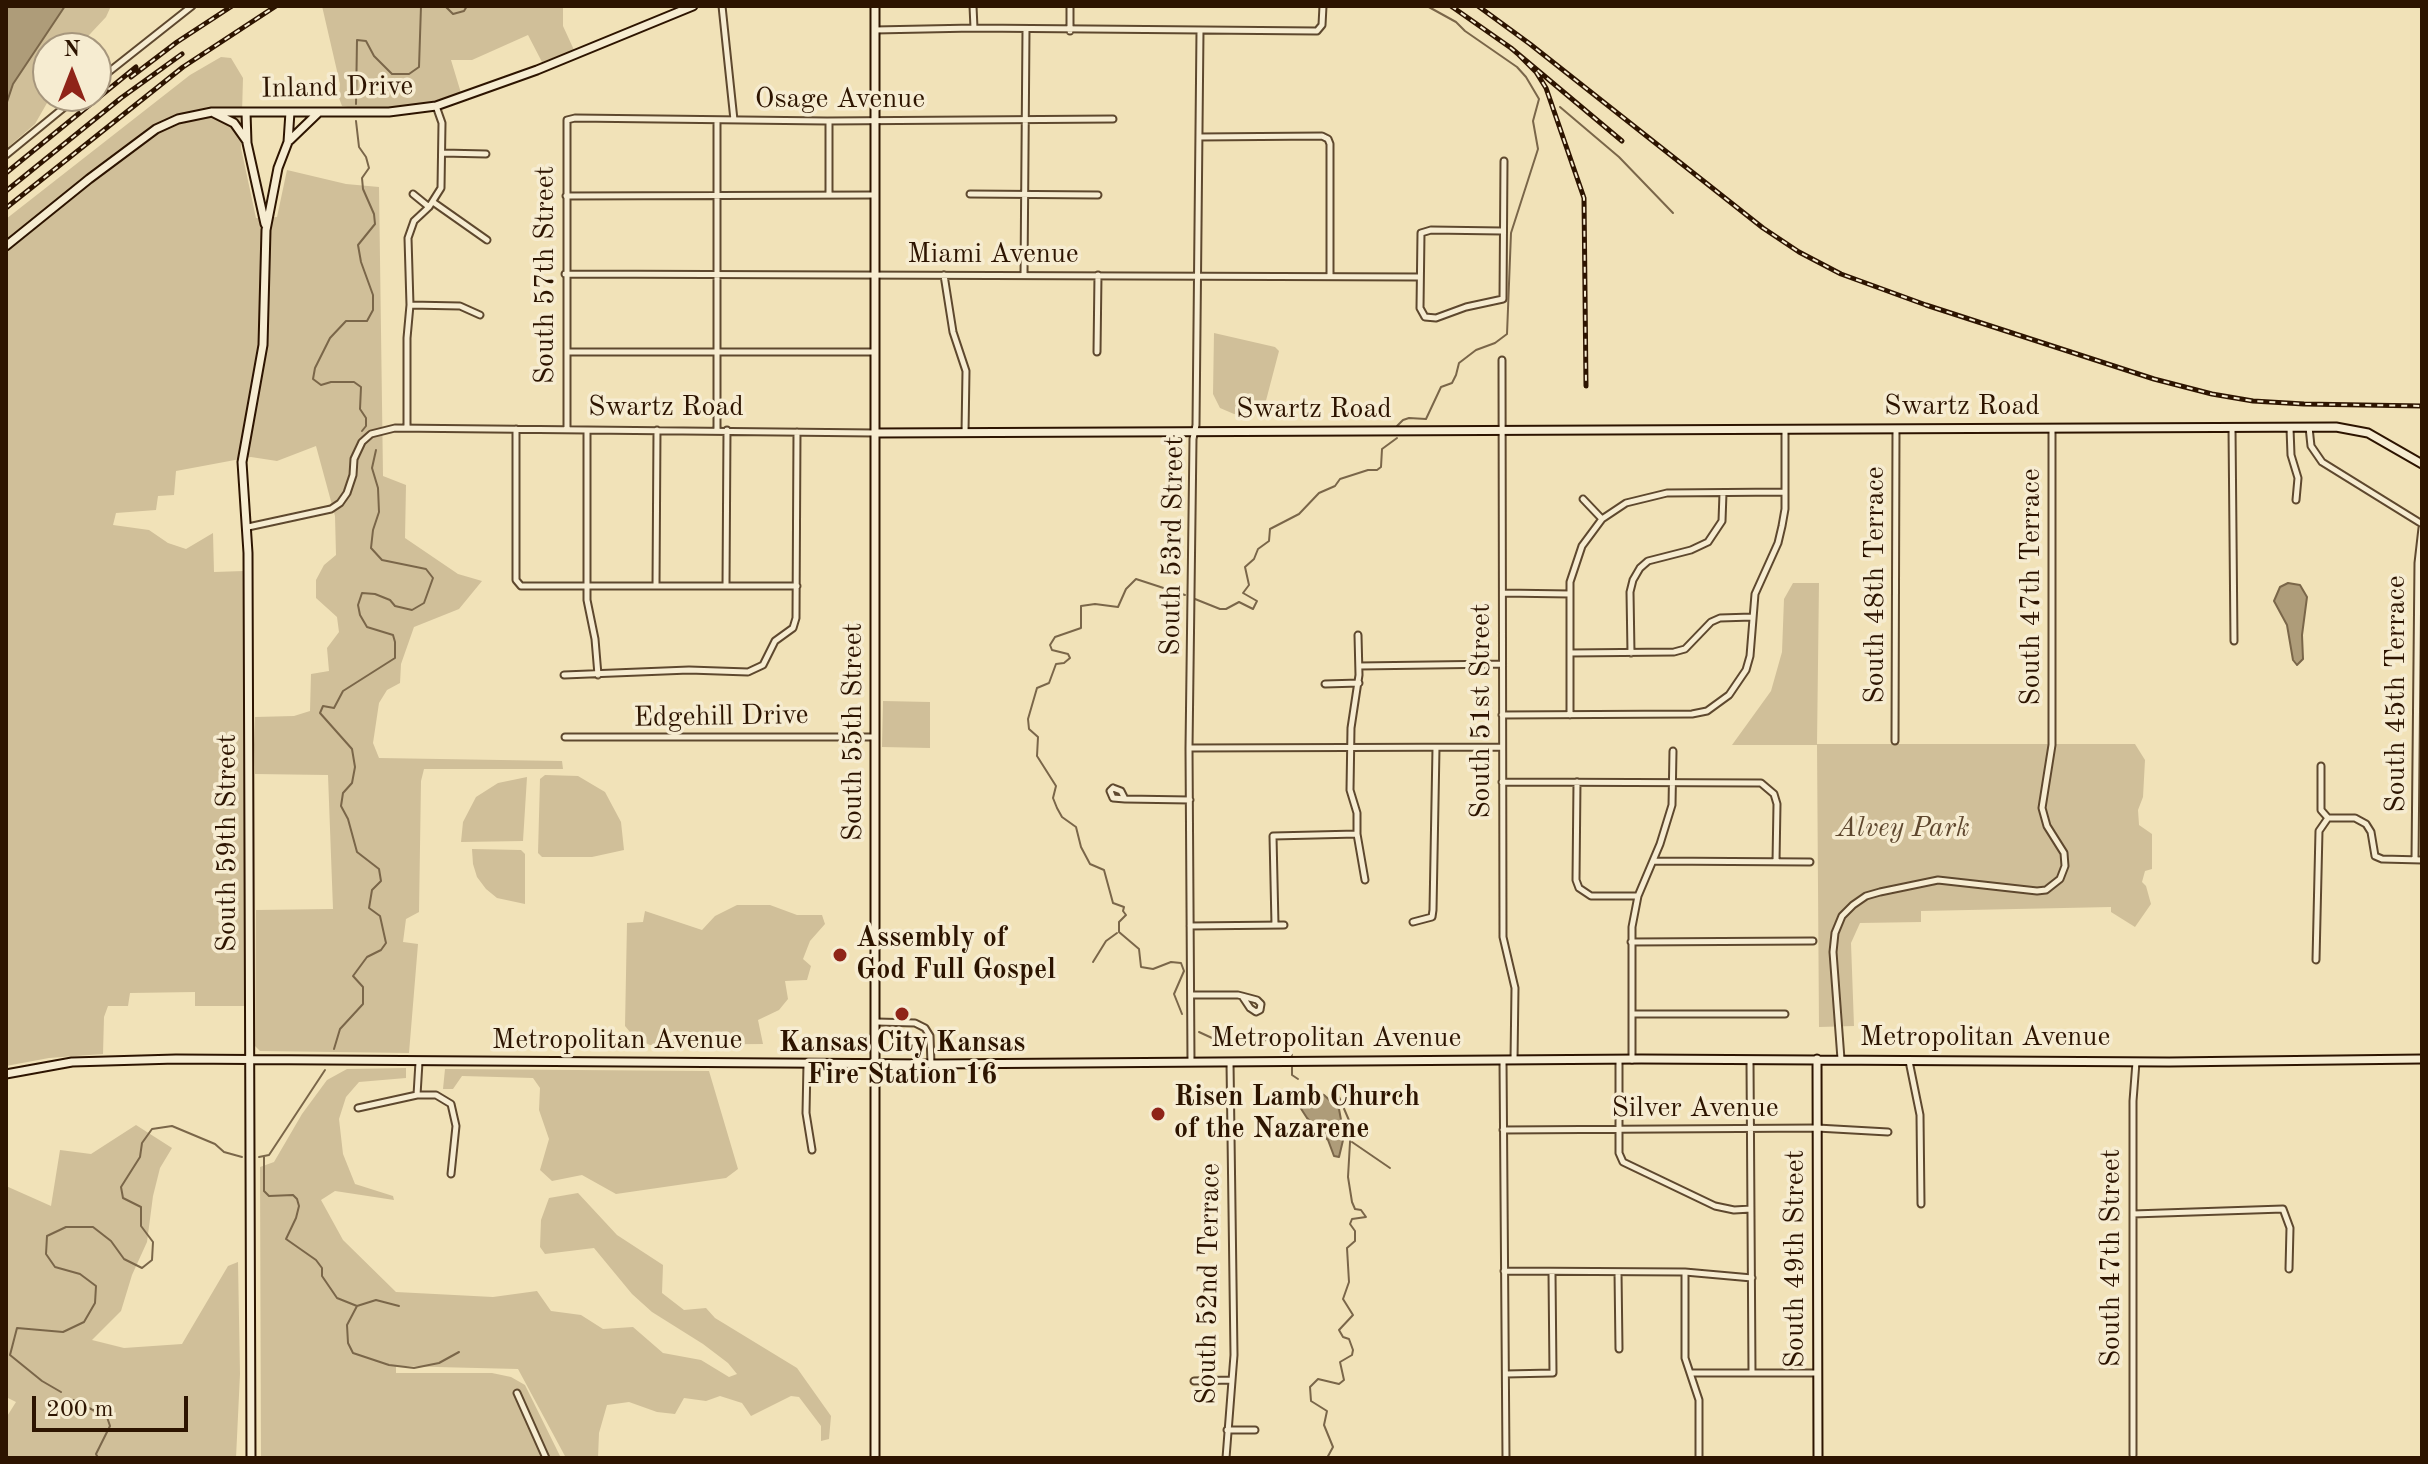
<!DOCTYPE html>
<html>
<head>
<meta charset="utf-8">
<style>
	body { margin:0 }
	#map { position:relative; width:2428px; height:1464px; overflow:hidden; background:#f1e2b8; font-family:"Old Standard TT",serif }
	canvas { display:block }
	.frame { position:absolute; inset:0; border:8px solid #2d1400; pointer-events:none }
	.north { position:absolute; left:32px; top:32px; width:80px; height:80px; box-sizing:border-box; background:#f6ecd1; border:2px solid #a6967d; border-radius:50%; rotate:0deg; font-size:22px; font-weight:700; line-height:32px; text-align:center; color:#2d1400 }
	.north::after { content:''; display:block; margin:auto; width:28px; height:36px; background:#8f2418; clip-path:polygon(50% 0,100% 100%,50% 72%,0 100%) }
	.scale { position:absolute; left:32px; top:1396px; width:156px; height:36px; box-sizing:border-box; border:4px solid #2d1400; border-top:0; padding-left:10px; font-size:24px; line-height:28px; white-space:nowrap; color:#2d1400; -webkit-text-stroke:6px #f6ecd1; paint-order:stroke }
</style>
</head>
<body>
<div id="map">
<canvas width="2428" height="1464"></canvas>
<div class="frame"></div>
<div class="north">N</div>
<div class="scale">200 m</div>
</div>
<script>
const c = document.querySelector('canvas').getContext('2d');
c.lineJoin = 'round';
function paint(path, color) { c.fillStyle = color; c.fill(path, 'evenodd'); }
const poly = rows => new Path2D(rows.map(r => 'M' + r).join(''));
function stroke(path, color, width, dash) { c.strokeStyle = color; c.lineWidth = width; c.lineCap = dash ? 'butt' : 'round'; c.setLineDash(dash || []); c.stroke(path); }
function label(font, color, halo, rows, align = 'center') {
  c.font = font + ' "Old Standard TT",serif'; c.lineWidth = 7; c.setLineDash([]); c.textBaseline = 'middle'; c.strokeStyle = halo; c.fillStyle = color; for (const [text, x, y, turn = 0] of rows) {
    c.save(); c.translate(x, y); c.rotate((+turn || 0) * Math.PI / 180); c.textAlign = isNaN(turn) ? turn : align; if (halo) c.strokeText(text, 0, 0); c.fillText(text, 0, 0); c.restore();
  }
}
paint(poly([
	[65,6,111,6,106,17,77,48,48,48,48,96,51,96,35,124,6,149,6,105,13,84],
	[322,6,563,6,563,26,574,50,542,62,528,35,472,60,451,60,461,93,414,107,348,107,342,106,339,98,340,84],
	[221,57,231,58,243,78,241,148,256,218,277,217,287,170,346,184,379,187,383,476,406,485,405,538,458,574,482,581,459,609,414,627,401,664,400,683,387,690,379,703,373,743,379,758,562,761,563,769,424,769,421,781,419,912,406,919,403,942,418,944,409,1053,260,1051,255,1046,256,910,333,909,328,775,255,774,254,745,255,717,294,716,310,711,311,674,329,671,327,648,339,632,337,617,316,598,316,580,324,565,336,555,335,516,316,446,277,461,251,457,176,471,174,495,158,496,156,510,116,513,113,525,149,530,168,543,186,549,213,533,214,572,244,571,244,1006,195,1006,195,992,130,993,128,1006,108,1006,104,1017,103,1054,49,1058,6,1066,6,219,190,75],
	[1214,333,1275,347,1279,351,1263,412,1234,414,1220,408,1213,394],
	[1793,583,1819,583,1817,744,2135,744,2145,760,2143,797,2138,810,2139,825,2152,834,2152,869,2145,871,2142,882,2146,886,2151,904,2135,927,2111,912,2111,907,1921,911,1921,922,1860,923,1851,943,1854,1026,1819,1027,1817,745,1732,745,1771,691,1782,652,1784,599],
	[883,701,930,702,930,748,882,747],
	[545,775,578,776,605,792,621,822,624,850,592,857,542,857,538,853,540,779],
	[527,777,523,841,461,842,463,822,476,797,498,783],
	[472,849,521,850,525,854,525,904,497,898,486,889,477,877,473,864],
	[737,905,770,905,797,915,822,915,825,924,810,941,803,959,811,966,807,980,785,981,788,999,779,1010,758,1020,763,1044,650,1045,635,1038,625,1026,627,923,643,922,645,911,702,930,715,916],
	[406,1068,406,1078,359,1082,346,1097,339,1119,343,1154,355,1184,393,1196,394,1200,335,1191,321,1200,343,1240,396,1292,493,1297,537,1291,551,1311,581,1315,603,1329,633,1327,663,1353,701,1360,729,1377,737,1374,728,1363,703,1344,652,1312,632,1294,594,1248,545,1254,540,1247,541,1220,549,1198,578,1193,617,1235,663,1265,662,1293,684,1310,706,1308,715,1318,797,1368,831,1416,829,1439,821,1441,821,1426,799,1397,791,1396,751,1416,742,1403,720,1396,706,1401,684,1398,675,1414,657,1412,629,1402,607,1405,599,1433,598,1458,566,1458,518,1369,396,1366,396,1373,492,1373,511,1377,525,1385,561,1458,261,1458,260,1167,274,1162,302,1114,327,1080,347,1069],
	[445,1069,709,1071,738,1169,726,1178,616,1194,582,1175,552,1181,540,1170,549,1139,539,1110,540,1088,533,1078,462,1076,453,1089,443,1089],
	[136,1125,172,1148,160,1168,153,1196,147,1242,132,1275,121,1311,92,1340,124,1348,182,1344,228,1266,238,1262,240,1374,236,1458,6,1458,6,1418,16,1402,6,1397,6,1186,51,1206,60,1150,91,1154]
]), '#d0bf99');
const water = poly([
	[6,6,65,6,13,84,6,105,6,6],
	[2288,583,2300,585,2307,597,2302,635,2303,659,2297,665,2293,660,2287,625,2274,601,2280,587,2288,583],
	[1313,1092,1324,1095,1339,1109,1344,1136,1339,1157,1334,1156,1328,1140,1307,1118,1298,1104,1298,1097,1313,1092]
]);
paint(water, '#ae9c79');
stroke(water, '#7a6649', 2);
stroke(poly([
	[445,6,453,14,464,11,467,6],
	[356,104,357,40,366,41,374,56,392,74,409,74,419,67,421,6],
	[1560,107,1619,157,1673,213],
	[356,121,359,147,366,157,369,168,362,178,363,189,374,214,375,224,358,245,361,262,373,295,373,310,367,321,346,321,330,338,315,368,313,379,321,385,331,382,354,382,361,387,360,409,366,418,366,426,362,431],
	[1397,426,1403,420,1409,418,1426,419,1441,387,1452,383,1456,375,1459,363,1476,350,1495,343,1507,334,1511,233,1538,149,1533,121,1539,99,1526,77,1517,67,1465,31,1456,22,1427,6],
	[1195,599,1220,609,1226,609,1239,602,1253,609,1257,601,1243,593,1249,585,1245,567,1254,559,1258,549,1269,541,1270,529,1299,514,1319,493,1335,486,1340,479,1368,470,1377,470,1381,467,1382,449,1397,438],
	[1093,962,1106,941,1117,933],
	[1182,1014,1174,994,1184,971,1181,963,1171,962,1153,969,1141,967,1139,949,1119,932,1119,922,1126,915,1123,911,1124,907,1113,903,1104,870,1090,864,1081,847,1076,827,1062,817,1057,808,1053,798,1056,786,1037,756,1038,737,1029,729,1028,719,1037,688,1049,683,1056,664,1064,663,1070,658,1068,654,1052,650,1050,645,1055,637,1081,628,1081,606,1095,604,1118,607,1126,589,1136,579,1185,595],
	[1199,1032,1212,1038,1248,1042,1277,1039,1285,1044,1292,1055],
	[334,1049,340,1029,363,1004,363,987,353,976,367,957,381,950,386,943,380,916,369,908,372,890,381,881,379,869,357,852,348,819,341,806,343,793,352,783,355,767,352,749,320,713,323,706,334,708,343,691,395,658,395,642,393,635,367,627,360,615,358,605,362,593,375,594,390,600,395,606,412,610,424,603,433,578,426,569,382,560,371,548,373,530,379,512,378,488,372,468,376,450],
	[1292,1067,1292,1075,1298,1079],
	[1352,1142,1390,1168],
	[259,1157,269,1155,325,1070],
	[264,1157,264,1191,269,1196,293,1195,297,1199,299,1206,296,1218,286,1239,316,1260,322,1268,322,1276,337,1298,357,1306,376,1300,399,1306],
	[357,1306,347,1325,348,1343,353,1353,389,1365,414,1368,439,1363,459,1352],
	[61,1392,42,1381,10,1355,17,1328,63,1332,84,1322,95,1303,96,1286,80,1274,55,1267,46,1254,47,1236,66,1227,93,1227,111,1241,124,1259,142,1268,152,1260,153,1242,141,1226,141,1207,123,1198,121,1187,140,1157,142,1143,152,1129,172,1126,215,1144,224,1152,242,1157],
	[73,1400,107,1417,110,1426,96,1454,98,1458],
	[1327,1458,1333,1447,1324,1425,1327,1411,1311,1401,1310,1387,1318,1379,1339,1384,1344,1380,1340,1362,1352,1355,1353,1350,1349,1339,1343,1337,1339,1330,1353,1315,1343,1299,1349,1282,1347,1248,1355,1241,1355,1231,1350,1224,1352,1219,1366,1217,1361,1210,1355,1209,1352,1202,1348,1177,1351,1125,1339,1097]
]), '#7a6649', 2);
const street = poly([
	[722,6,734,120],
	[973,6,974,28],
	[875,30,974,28,1317,31,1322,25,1323,6],
	[1070,31,1070,6],
	[96,82,192,6],
	[829,121,829,195],
	[1199,137,1322,136,1328,139,1330,144,1330,276],
	[443,153,486,154],
	[6,155,78,96],
	[413,194,429,207],
	[970,194,1098,195],
	[566,196,874,195],
	[433,202,487,240],
	[1502,231,1431,230,1421,233,1420,308,1425,317,1436,318,1466,307,1503,299,1504,161],
	[565,274,1420,277],
	[944,275,953,332,966,371,965,433],
	[1024,275,1026,30],
	[410,305,460,306,480,315],
	[567,352,874,352],
	[1097,352,1098,275],
	[1502,360,1503,937,1515,988,1514,1060],
	[407,427,407,338,410,305,408,238,414,221,429,207,441,188,442,123,436,106],
	[2309,427,2311,446,2322,462,2422,524],
	[2232,428,2234,641],
	[2290,428,2291,455,2298,478,2296,500],
	[516,429,516,580,521,586,797,586],
	[567,430,567,120,575,118,827,121,1113,119],
	[587,430,587,600,595,639,598,675],
	[717,430,717,120],
	[1583,499,1602,519],
	[248,527,331,509,340,503,347,493,353,475,354,459,362,442,371,434,395,428,875,433],
	[656,586,657,430],
	[726,586,727,430],
	[1503,593,1570,594],
	[1358,635,1359,675,1351,728,1350,790,1357,813,1357,834,1365,880],
	[1570,653,1674,652,1685,649,1711,622,1720,618,1752,617],
	[1631,653,1630,592,1633,580,1640,568,1648,561,1691,550,1708,542,1722,521,1723,493],
	[1359,666,1502,664],
	[564,675,689,670,748,672,763,665,775,641,793,628,796,618,797,432],
	[1325,684,1359,683],
	[1502,715,1692,714,1707,711,1729,695,1746,670,1750,656,1755,594,1778,543,1782,526,1785,509,1785,429],
	[1570,715,1570,582,1582,546,1602,519,1626,503,1667,493,1785,492],
	[565,737,875,737],
	[1895,741,1896,429],
	[1189,748,1502,747],
	[2321,766,2321,810,2328,818],
	[1502,782,1761,783,1774,794,1777,804,1776,862],
	[1577,782,1576,880,1579,888,1591,896,1637,896],
	[1113,788,1121,791,1125,799,1113,798,1110,791,1113,788],
	[1125,799,1190,800],
	[2328,818,2355,818,2366,824,2371,832,2375,856,2382,859,2422,860],
	[2415,859,2418,563,2422,528],
	[1653,861,1810,862],
	[1413,922,1432,917,1433,910,1436,748],
	[1275,925,1273,836,1357,834],
	[1190,926,1284,925],
	[1631,942,1813,941],
	[2316,960,2319,831,2328,818],
	[1191,995,1238,995,1242,996,1250,1008,1256,1012,1260,1010,1261,1004,1257,1000,1242,996],
	[1632,1014,1785,1014],
	[877,1022,915,1023,925,1028,930,1036,931,1064],
	[1841,1059,1833,952,1835,933,1842,916,1853,905,1866,896,1880,892,1938,880,2037,891,2046,890,2060,879,2065,866,2064,853,2047,826,2042,808,2052,745,2052,429],
	[1503,1060,1506,1458],
	[1632,1060,1632,927,1638,896,1660,844,1672,805,1673,751],
	[1619,1061,1619,1153,1623,1162,1715,1206,1734,1210,1751,1209],
	[1750,1061,1752,1373],
	[1909,1061,1920,1115,1921,1204],
	[1191,1062,1189,748,1193,439,1196,425,1200,31],
	[807,1064,806,1113,812,1150],
	[417,1095,419,1062],
	[358,1108,417,1095,436,1095,451,1104,456,1126,451,1174],
	[1503,1130,1817,1128,1888,1132],
	[2133,1214,2283,1209,2290,1228,2289,1269],
	[1504,1271,1685,1272,1752,1278],
	[1618,1272,1619,1349],
	[1685,1272,1685,1358,1699,1400,1699,1458],
	[1690,1373,1818,1373],
	[1506,1374,1553,1373,1552,1273],
	[1194,1381,1230,1380],
	[517,1393,546,1458],
	[1227,1430,1255,1430],
	[2133,1455,2133,1101,2136,1062],
	[1226,1458,1234,1355,1230,1062]
]);
const secondary = poly([
	[246,112,247,143,265,224],
	[214,113,234,123,246,140],
	[290,140,318,113],
	[6,246,89,179,156,129,178,119,212,112,389,112,436,106,537,70,693,6],
	[875,433,2336,427,2368,433,2422,464],
	[1817,1059,1818,1458],
	[6,1074,72,1062,176,1059,931,1064,1641,1059,2169,1062,2422,1059],
	[251,1458,248,553,242,462,263,345,266,230,278,168,288,142,290,112],
	[875,1458,875,6]
]);
stroke(street, '#5e482e', 9);
stroke(secondary, '#2d1400', 11);
stroke(street, '#f6ecd1', 5);
stroke(secondary, '#f6ecd1', 7);
const rail = poly([
	[1451,6,1511,48,1622,141],
	[1478,6,1530,44,1763,228,1799,252,1841,274,1926,305,2154,379,2212,394,2253,401,2304,404,2422,406],
	[1519,55,1536,72,1546,88,1584,198,1586,386],
	[131,77,177,42,232,6],
	[6,173,136,67],
	[6,191,121,98,182,54],
	[6,208,183,67,276,6]
]);
stroke(rail, '#2d1400', 5);
stroke(rail, '#f6ecd1', 2, [6]);
for (const [x, y, r, color] of [
	[840,955,8,"#8f2418"],
	[902,1014,8,"#8f2418"],
	[1158,1114,8,"#8f2418"]
]) { const dot = new Path2D(); dot.arc(x, y, r, 0, 2 * Math.PI); c.fillStyle = color; c.fill(dot); stroke(dot, '#f6ecd1', 3); }
label('28px', '#2d1400', '#f6ecd1', [
	["Inland Drive",337,88,-1],
	["Osage Avenue",840,100],
	["Miami Avenue",993,255],
	["South 57th Street",546,275,-90],
	["Swartz Road",1962,407],
	["Swartz Road",666,408],
	["Swartz Road",1314,410],
	["South 53rd Street",1173,546,-89],
	["South 48th Terrace",1876,585,-90],
	["South 47th Terrace",2032,587,-90],
	["South 45th Terrace",2397,694,-90],
	["South 51st Street",1482,711,-90],
	["Edgehill Drive",721,717,-1],
	["South 55th Street",854,732,-90],
	["South 59th Street",228,843,-90],
	["Metropolitan Avenue",1985,1038],
	["Metropolitan Avenue",1336,1039],
	["Metropolitan Avenue",617,1041],
	["Silver Avenue",1695,1109],
	["South 47th Street",2112,1258,-90],
	["South 49th Street",1796,1259,-90],
	["South 52nd Terrace",1209,1284,-89]
]);
label('italic 28px', '#5e472e', '#f6ecd1', [
	["Alvey Park",1903,829]
]);
label('bold 28px', '#2d1400', '#f6ecd1', [
	["Assembly of",856,939],
	["God Full Gospel",856,971],
	["Kansas City Kansas",902,1044,"center"],
	["Fire Station 16",902,1076,"center"],
	["Risen Lamb Church",1174,1098],
	["of the Nazarene",1174,1130]
], 'left');
</script>
</body>
</html>
